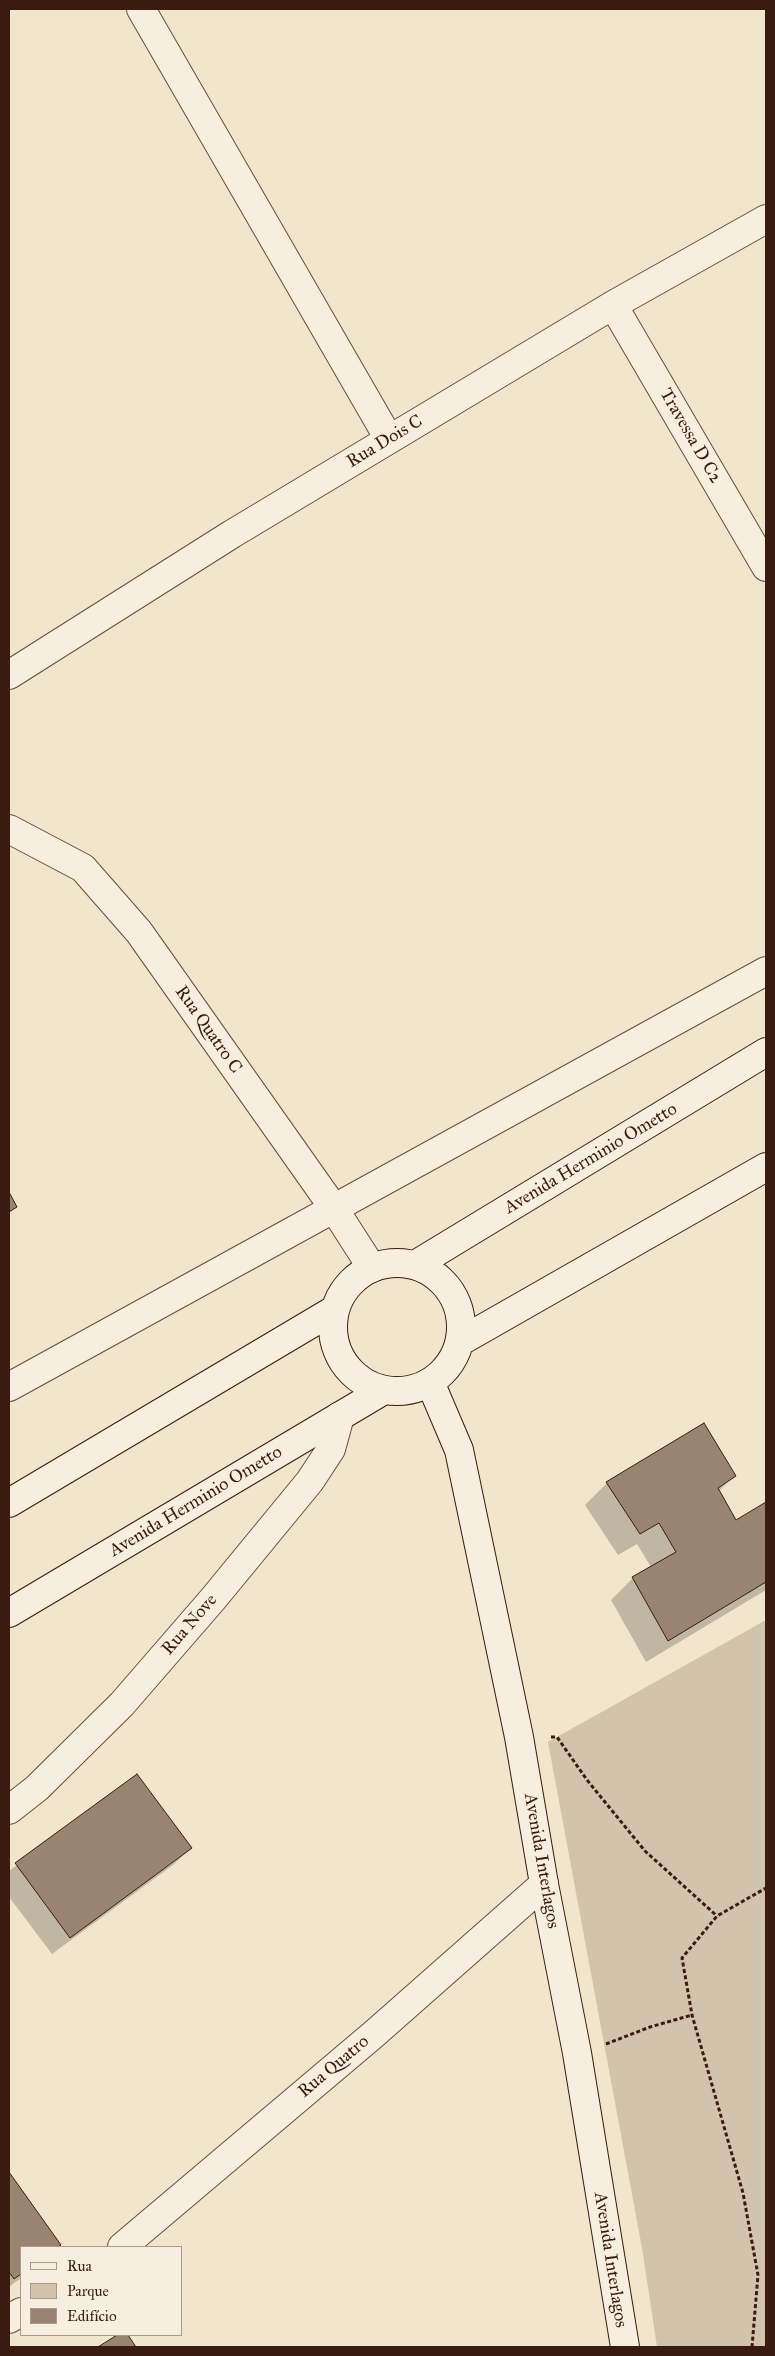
<!DOCTYPE html>
<html>
<head>
<meta charset="utf-8">
<style>
	body { margin:0 }
	#map { position:relative; width:775px; height:2356px; overflow:hidden; background:#f1e5cc; font-family:"IM FELL Great Primer",serif }
	canvas { display:block }
	.frame { position:absolute; inset:0; border:10px solid #391b0f; pointer-events:none }
	.legend { position:absolute; left:20px; top:2246px; width:162px; height:90px; box-sizing:border-box; background:#f6eede; border:1px solid #aa9a8b; margin:0; padding:6px 9px; list-style:none; font-size:15px; color:#391b0f }
	.legend li { display:flex; align-items:center; gap:10px; height:25px }
	.legend b { width:25px; border:1px solid #aa9a8b }
</style>
</head>
<body>
<div id="map">
<canvas width="775" height="2356"></canvas>
<div class="frame"></div>
<ul class="legend">
<li><b style="height:6px;background:#f6eede"></b>Rua</li>
<li><b style="height:14px;background:#d2c3ac"></b>Parque</li>
<li><b style="height:14px;background:#998471"></b>Edifício</li>
</ul>
</div>
<script>
const c = document.querySelector('canvas').getContext('2d');
c.lineJoin = 'round';
function paint(path, color) { c.fillStyle = color; c.fill(path, 'evenodd'); }
const poly = rows => new Path2D(rows.map(r => 'M' + r).join(''));
function stroke(path, color, width, dash) { c.strokeStyle = color; c.lineWidth = width; c.lineCap = dash ? 'butt' : 'round'; c.setLineDash(dash || []); c.stroke(path); }
function label(font, color, halo, rows, align = 'center') {
  c.font = font + ' "IM FELL Great Primer",serif'; c.lineWidth = 4; c.setLineDash([]); c.textBaseline = 'middle'; c.strokeStyle = halo; c.fillStyle = color; for (const [text, x, y, turn = 0] of rows) {
    c.save(); c.translate(x, y); c.rotate((+turn || 0) * Math.PI / 180); c.textAlign = isNaN(turn) ? turn : align; if (halo) c.strokeText(text, 0, 0); c.fillText(text, 0, 0); c.restore();
  }
}
paint(poly([
	[766,1620,766,2347,657,2347,642,2248,548,1742]
]), '#d2c3ac');
paint(poly([
	[704,1424,734,1476,719,1491,736,1521,766,1504,766,1590,646,1662,611,1600,633,1578,651,1567,637,1544,618,1555,585,1505,607,1483],
	[137,1775,191,1848,173,1865,52,1954,9,1897,9,1871],
	[9,2174,60,2245,57,2247,21,2247,21,2278,9,2287]
]), '#0003');
const building = poly([
	[9,1192,17,1207,9,1212,9,1192],
	[704,1423,736,1476,718,1488,736,1520,766,1502,766,1582,668,1641,632,1577,676,1552,659,1523,640,1534,606,1482,704,1423],
	[137,1774,192,1848,70,1938,15,1863,137,1774],
	[9,2172,61,2245,58,2247,21,2247,21,2274,14,2279,9,2272,9,2172],
	[117,2335,128,2335,136,2347,98,2347,117,2335]
]);
paint(building, '#998471');
stroke(building, '#391b0f', 1);
const street = poly([
	[141,9,389,439],
	[613,305,766,567],
	[9,675,232,534,613,305,766,219],
	[9,829,83,868,139,932,333,1207,372,1268],
	[9,1387,766,971],
	[9,1810,37,1788,122,1704,213,1599,310,1481,331,1449,340,1416],
	[122,2247,374,2034,544,1884],
	[9,2319,21,2312]
]);
const secondary = poly([
	'333 1327a64 64 0 1 1 128 0a64 64 0 1 1-128 0Z',
	[415,1265,766,1052],
	[461,1341,766,1167],
	[430,1382,459,1450,519,1737,544,1884,577,2053,625,2347],
	[9,1503,334,1310],
	[9,1613,384,1390]
]);
stroke(street, '#674e3e', 30);
stroke(secondary, '#391b0f', 30);
stroke(poly([
	[551,1737,557,1737,587,1780,645,1851,717,1916],
	[606,2044,650,2027,692,2015],
	[752,2347,758,2275,743,2193,692,2015,682,1958,717,1916,766,1888]
]), '#391b0f', 3, [4, 2.5]);
stroke(street, '#f6eede', 28);
stroke(secondary, '#f6eede', 28);
label('18px', '#391b0f', '#f6eede', [
	["Travessa D C2",690,436,60],
	["Rua Dois C",385,442,-31],
	["Rua Quatro C",208,1030,55],
	["Avenida Herminio Ometto",591,1159,-31],
	["Avenida Herminio Ometto",196,1502,-31],
	["Rua Nove",190,1625,-49],
	["Avenida Interlagos",541,1861,80],
	["Rua Quatro",334,2067,-40],
	["Avenida Interlagos",610,2260,81]
]);
</script>
</body>
</html>
